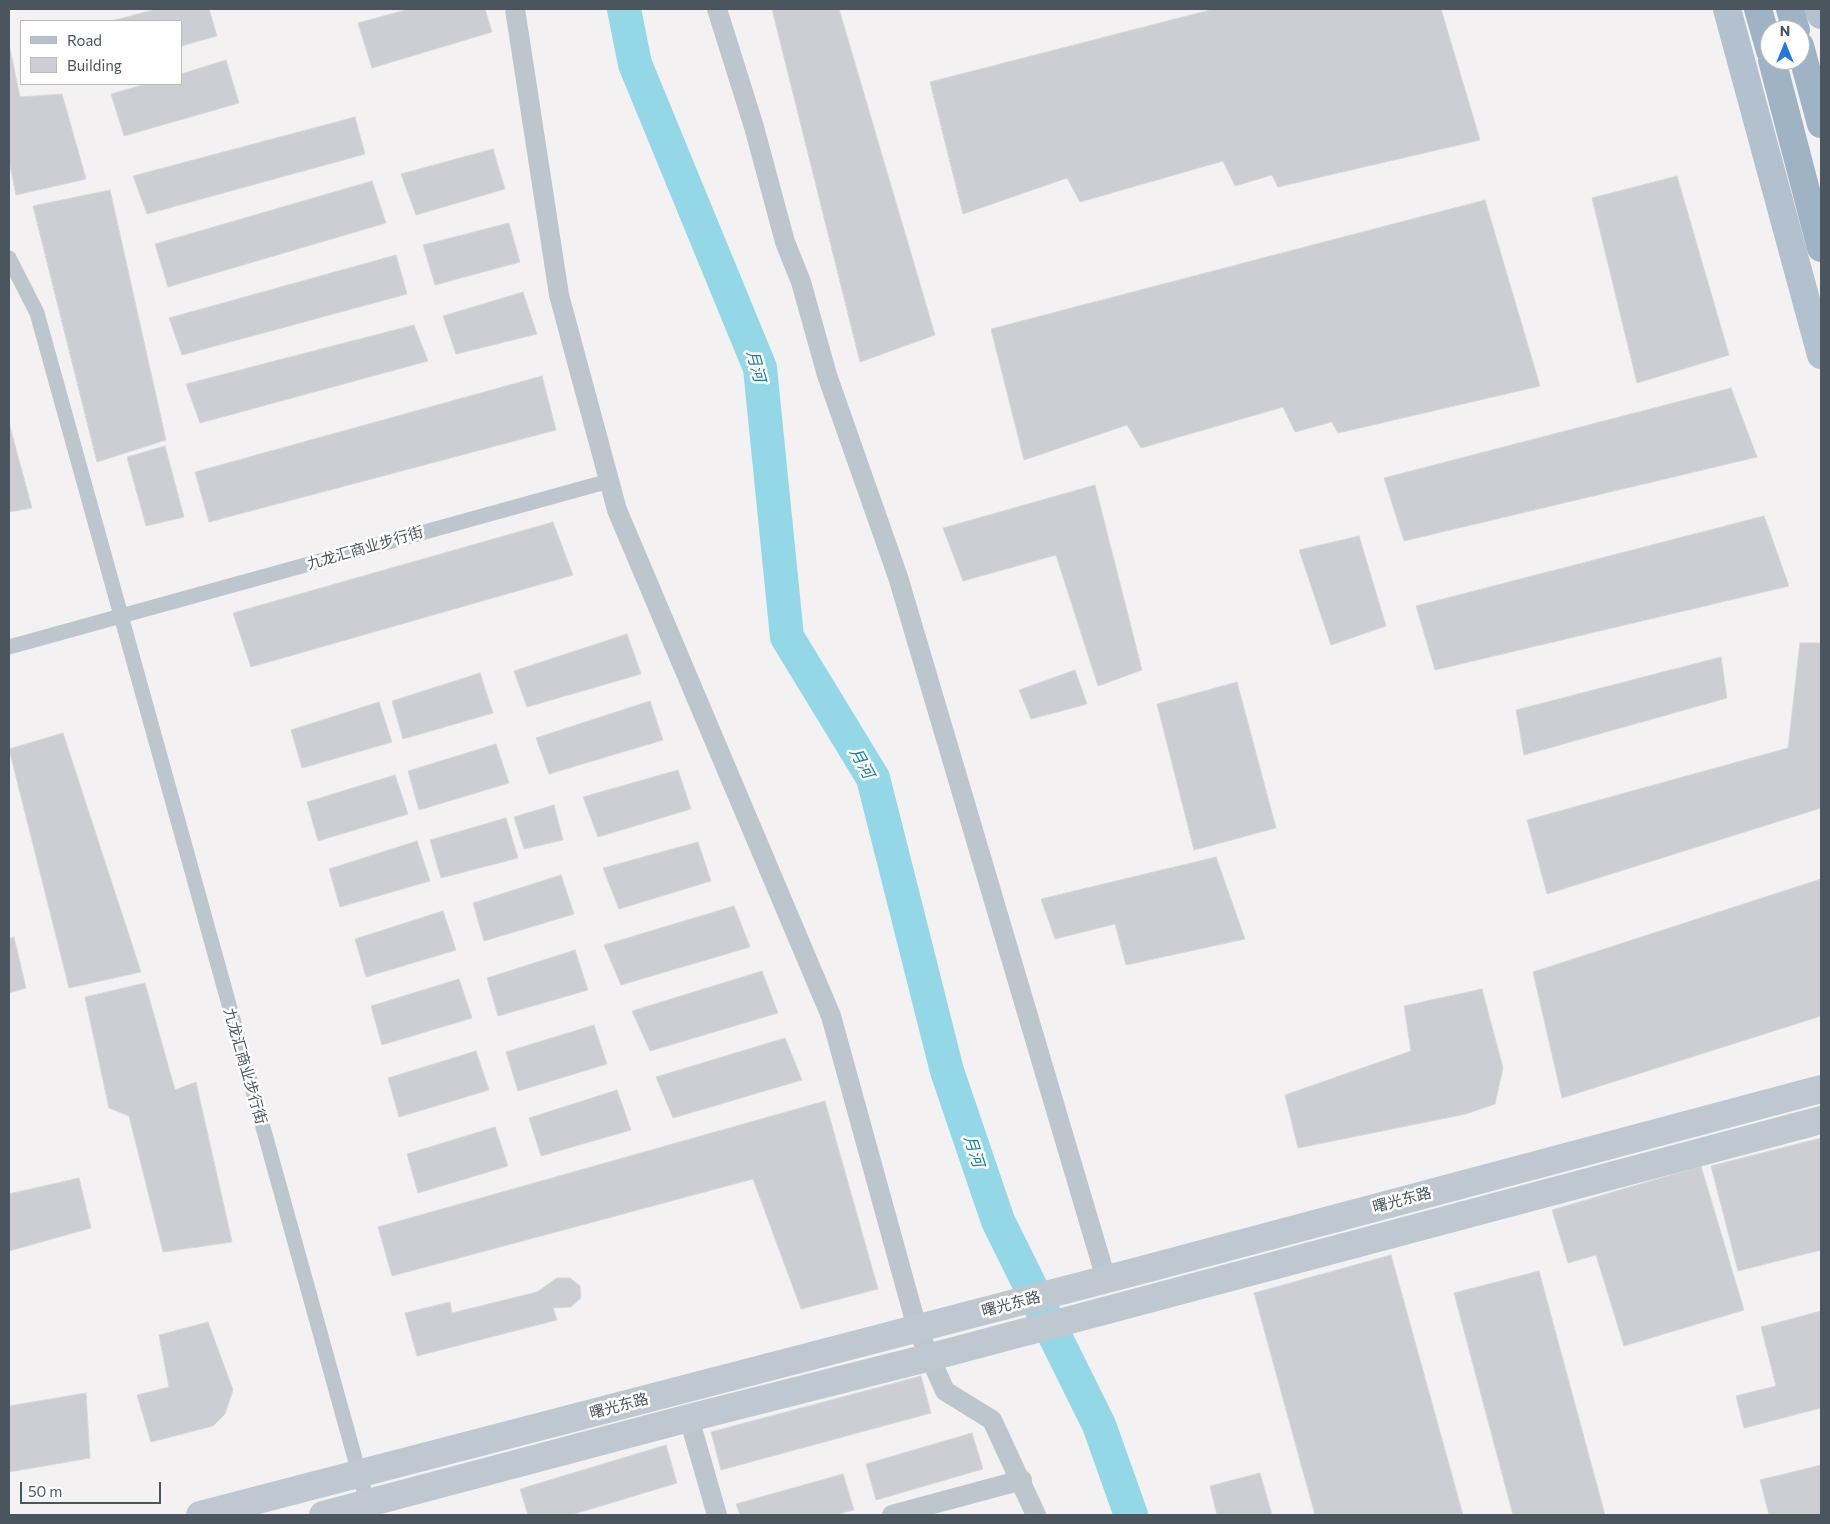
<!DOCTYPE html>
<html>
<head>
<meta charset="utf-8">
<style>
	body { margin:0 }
	#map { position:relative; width:1830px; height:1524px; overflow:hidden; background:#f3f1f1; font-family:Commissioner,sans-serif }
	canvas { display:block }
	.frame { position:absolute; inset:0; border:10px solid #4a555e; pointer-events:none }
	.legend { position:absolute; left:20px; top:20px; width:162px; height:65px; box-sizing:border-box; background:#fff; border:1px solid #b7bbbf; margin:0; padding:6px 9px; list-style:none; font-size:15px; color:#4a555e }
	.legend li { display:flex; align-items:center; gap:10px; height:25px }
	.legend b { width:25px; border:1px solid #b7bbbf }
	.north { position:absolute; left:1760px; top:20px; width:50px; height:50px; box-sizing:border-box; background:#fff; border:1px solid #b7bbbf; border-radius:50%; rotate:0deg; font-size:14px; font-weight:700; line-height:20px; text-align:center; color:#4a555e }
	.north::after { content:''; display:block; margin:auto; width:18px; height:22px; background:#2677d9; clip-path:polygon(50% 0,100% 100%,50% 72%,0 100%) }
	.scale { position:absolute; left:20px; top:1482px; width:141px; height:22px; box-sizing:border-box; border:2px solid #4a555e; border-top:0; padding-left:6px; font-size:15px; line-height:18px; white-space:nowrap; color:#4a555e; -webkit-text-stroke:4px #fff; paint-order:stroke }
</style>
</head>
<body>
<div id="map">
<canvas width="1830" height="1524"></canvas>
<div class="frame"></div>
<ul class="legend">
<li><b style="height:6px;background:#b3c1ce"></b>Road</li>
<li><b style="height:14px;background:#ccced3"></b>Building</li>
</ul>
<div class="north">N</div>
<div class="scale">50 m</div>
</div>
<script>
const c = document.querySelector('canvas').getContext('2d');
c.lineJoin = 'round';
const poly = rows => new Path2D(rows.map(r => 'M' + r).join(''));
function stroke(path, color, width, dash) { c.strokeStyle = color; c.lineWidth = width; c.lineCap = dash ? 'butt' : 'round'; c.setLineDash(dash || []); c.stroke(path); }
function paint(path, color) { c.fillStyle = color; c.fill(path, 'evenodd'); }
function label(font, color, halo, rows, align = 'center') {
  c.font = font + ' Commissioner,"Noto Sans SC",sans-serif'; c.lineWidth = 5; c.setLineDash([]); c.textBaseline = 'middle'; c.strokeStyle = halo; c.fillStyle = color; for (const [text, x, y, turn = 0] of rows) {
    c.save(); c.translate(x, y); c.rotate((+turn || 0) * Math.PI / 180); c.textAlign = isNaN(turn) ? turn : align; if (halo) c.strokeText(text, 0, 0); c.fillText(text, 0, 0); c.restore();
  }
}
stroke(poly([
	[624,9,635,64,760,368,787,637,873,778,947,1071,998,1221,1099,1425,1131,1515]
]), '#94d7e7', 34);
const building = poly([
	[157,9,209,9,217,36,181,46,181,21,111,21,157,9],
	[409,9,485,9,492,32,372,68,358,23,409,9],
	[772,9,839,9,935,335,860,362,772,9],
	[1214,9,1441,9,1480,140,1278,187,1272,175,1235,186,1223,161,1080,202,1067,178,963,214,930,82,1214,9],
	[9,44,20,97,62,94,86,179,16,195,9,160,9,44],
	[226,60,239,103,124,136,111,94,146,84,181,84,181,74,226,60],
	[355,117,365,154,147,214,133,176,355,117],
	[493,149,505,189,416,215,401,174,493,149],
	[1677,176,1729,355,1637,383,1592,198,1677,176],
	[372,181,386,223,168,287,155,244,372,181],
	[110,190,166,440,97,462,33,206,110,190],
	[1485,200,1540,386,1338,433,1332,422,1295,432,1283,407,1141,448,1127,425,1024,460,991,329,1485,200],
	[509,223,520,262,435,285,423,245,509,223],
	[396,255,407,294,182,355,169,318,396,255],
	[523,292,537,334,456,354,443,316,523,292],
	[414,325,428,361,200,423,186,384,414,325],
	[542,376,556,430,209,522,195,472,542,376],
	[1731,388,1757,457,1404,541,1384,478,1731,388],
	[9,423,32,508,9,512,9,423],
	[165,446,184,517,146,526,127,457,165,446],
	[1095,485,1142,670,1098,686,1056,555,963,581,943,528,1095,485],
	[1764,516,1789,586,1435,670,1416,606,1764,516],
	[553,522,573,575,251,667,233,613,553,522],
	[1359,536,1386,626,1331,645,1299,550,1359,536],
	[627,634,641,674,527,707,514,671,627,634],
	[1800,643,1821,643,1821,808,1547,894,1527,820,1788,748,1800,643],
	[1721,657,1727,698,1524,755,1516,710,1721,657],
	[1075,670,1087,704,1031,719,1019,690,1075,670],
	[480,673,493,713,403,739,392,701,480,673],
	[1237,682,1276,828,1194,850,1157,704,1237,682],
	[650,701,663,740,549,774,536,738,650,701],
	[379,702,392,742,302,768,291,730,379,702],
	[63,733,141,972,69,988,9,749,63,733],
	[496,744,509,783,419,810,408,771,496,744],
	[678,770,691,809,598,837,583,797,678,770],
	[395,775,408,814,318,841,307,802,395,775],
	[554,805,563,840,524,849,514,817,554,805],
	[506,818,518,858,441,878,430,840,506,818],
	[417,841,430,881,340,907,329,869,417,841],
	[698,842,711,881,619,909,603,868,698,842],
	[1216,857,1245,939,1126,965,1115,924,1055,939,1041,899,1216,857],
	[561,875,574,914,484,941,473,903,561,875],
	[1821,879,1821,1016,1562,1098,1533,972,1821,879],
	[734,906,750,947,621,985,604,945,734,906],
	[443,911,456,950,366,977,355,939,443,911],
	[14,937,26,988,9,993,9,939,14,937],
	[575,950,588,990,498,1016,487,978,575,950],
	[762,971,778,1013,650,1051,632,1011,762,971],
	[459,979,472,1018,382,1045,371,1006,459,979],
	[145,983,175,1090,196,1082,232,1242,163,1252,129,1116,109,1108,85,997,145,983],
	[1482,989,1503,1068,1495,1104,1466,1114,1298,1148,1285,1095,1411,1051,1404,1006,1482,989],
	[594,1025,607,1064,518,1091,506,1052,594,1025],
	[785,1038,802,1080,673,1118,656,1077,785,1038],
	[476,1051,489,1090,399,1117,388,1078,476,1051],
	[617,1090,631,1130,541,1156,529,1118,617,1090],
	[825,1101,878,1289,801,1309,753,1179,392,1276,378,1227,825,1101],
	[495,1127,508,1166,418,1193,407,1154,495,1127],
	[1821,1138,1821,1250,1738,1271,1711,1166,1821,1138],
	[1701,1166,1744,1310,1624,1346,1596,1255,1568,1263,1552,1210,1701,1166],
	[79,1178,91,1228,9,1251,9,1194,79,1178],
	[1391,1255,1463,1515,1315,1515,1254,1293,1391,1255],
	[1539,1271,1605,1515,1513,1515,1454,1293,1539,1271],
	[557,1278,570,1278,580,1286,581,1298,571,1307,553,1308,557,1320,417,1356,405,1313,450,1302,452,1313,537,1292,557,1278],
	[1821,1311,1821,1408,1744,1428,1736,1396,1776,1386,1761,1327,1821,1311],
	[208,1322,233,1390,225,1414,213,1426,151,1442,137,1395,169,1387,159,1335,208,1322],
	[921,1376,931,1413,721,1470,711,1432,921,1376],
	[86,1393,90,1458,9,1472,9,1406,86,1393],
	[972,1433,983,1469,876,1500,866,1464,972,1433],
	[666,1445,677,1483,571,1515,528,1515,520,1489,666,1445],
	[1821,1465,1821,1515,1769,1515,1760,1480,1821,1465],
	[1260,1473,1272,1515,1217,1515,1210,1486,1260,1473],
	[843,1474,854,1510,835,1515,740,1515,736,1504,843,1474]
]);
paint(building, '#ccced3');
stroke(building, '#d6d8dc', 1);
stroke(poly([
	[9,258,37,313,369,1509],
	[9,647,609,481]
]), '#bec6cd', 15);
stroke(poly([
	[515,9,559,295,617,510,831,1016,917,1328,945,1391,992,1420,1036,1515],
	[717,9,754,127,785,242,801,282,827,375,898,577,1106,1279],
	[689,1418,717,1515],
	[892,1515,1022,1480]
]), '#bec6cd', 20);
stroke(poly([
	[200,1515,1138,1271,1821,1089],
	[323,1515,689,1418,931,1357,1821,1120]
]), '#bfc8d1', 28);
stroke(poly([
	[1727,9,1821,355],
	[1819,9,1821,15]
]), '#b3c1ce', 28);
stroke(poly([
	[1758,9,1770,51],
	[1790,9,1796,30],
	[1800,46,1821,124],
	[1772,60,1821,248]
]), '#a0b3c5', 28);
label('15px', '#4a555e', '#fff', [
	["九龙汇商业步行街",365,548,-16],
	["九龙汇商业步行街",245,1066,74],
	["曙光东路",1402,1200,-15],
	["曙光东路",1011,1304,-15],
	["曙光东路",619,1406,-15]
]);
label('italic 16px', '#167d95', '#fff', [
	["月河",756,366,75],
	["月河",862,763,61],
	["月河",974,1151,72]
]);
</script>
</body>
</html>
